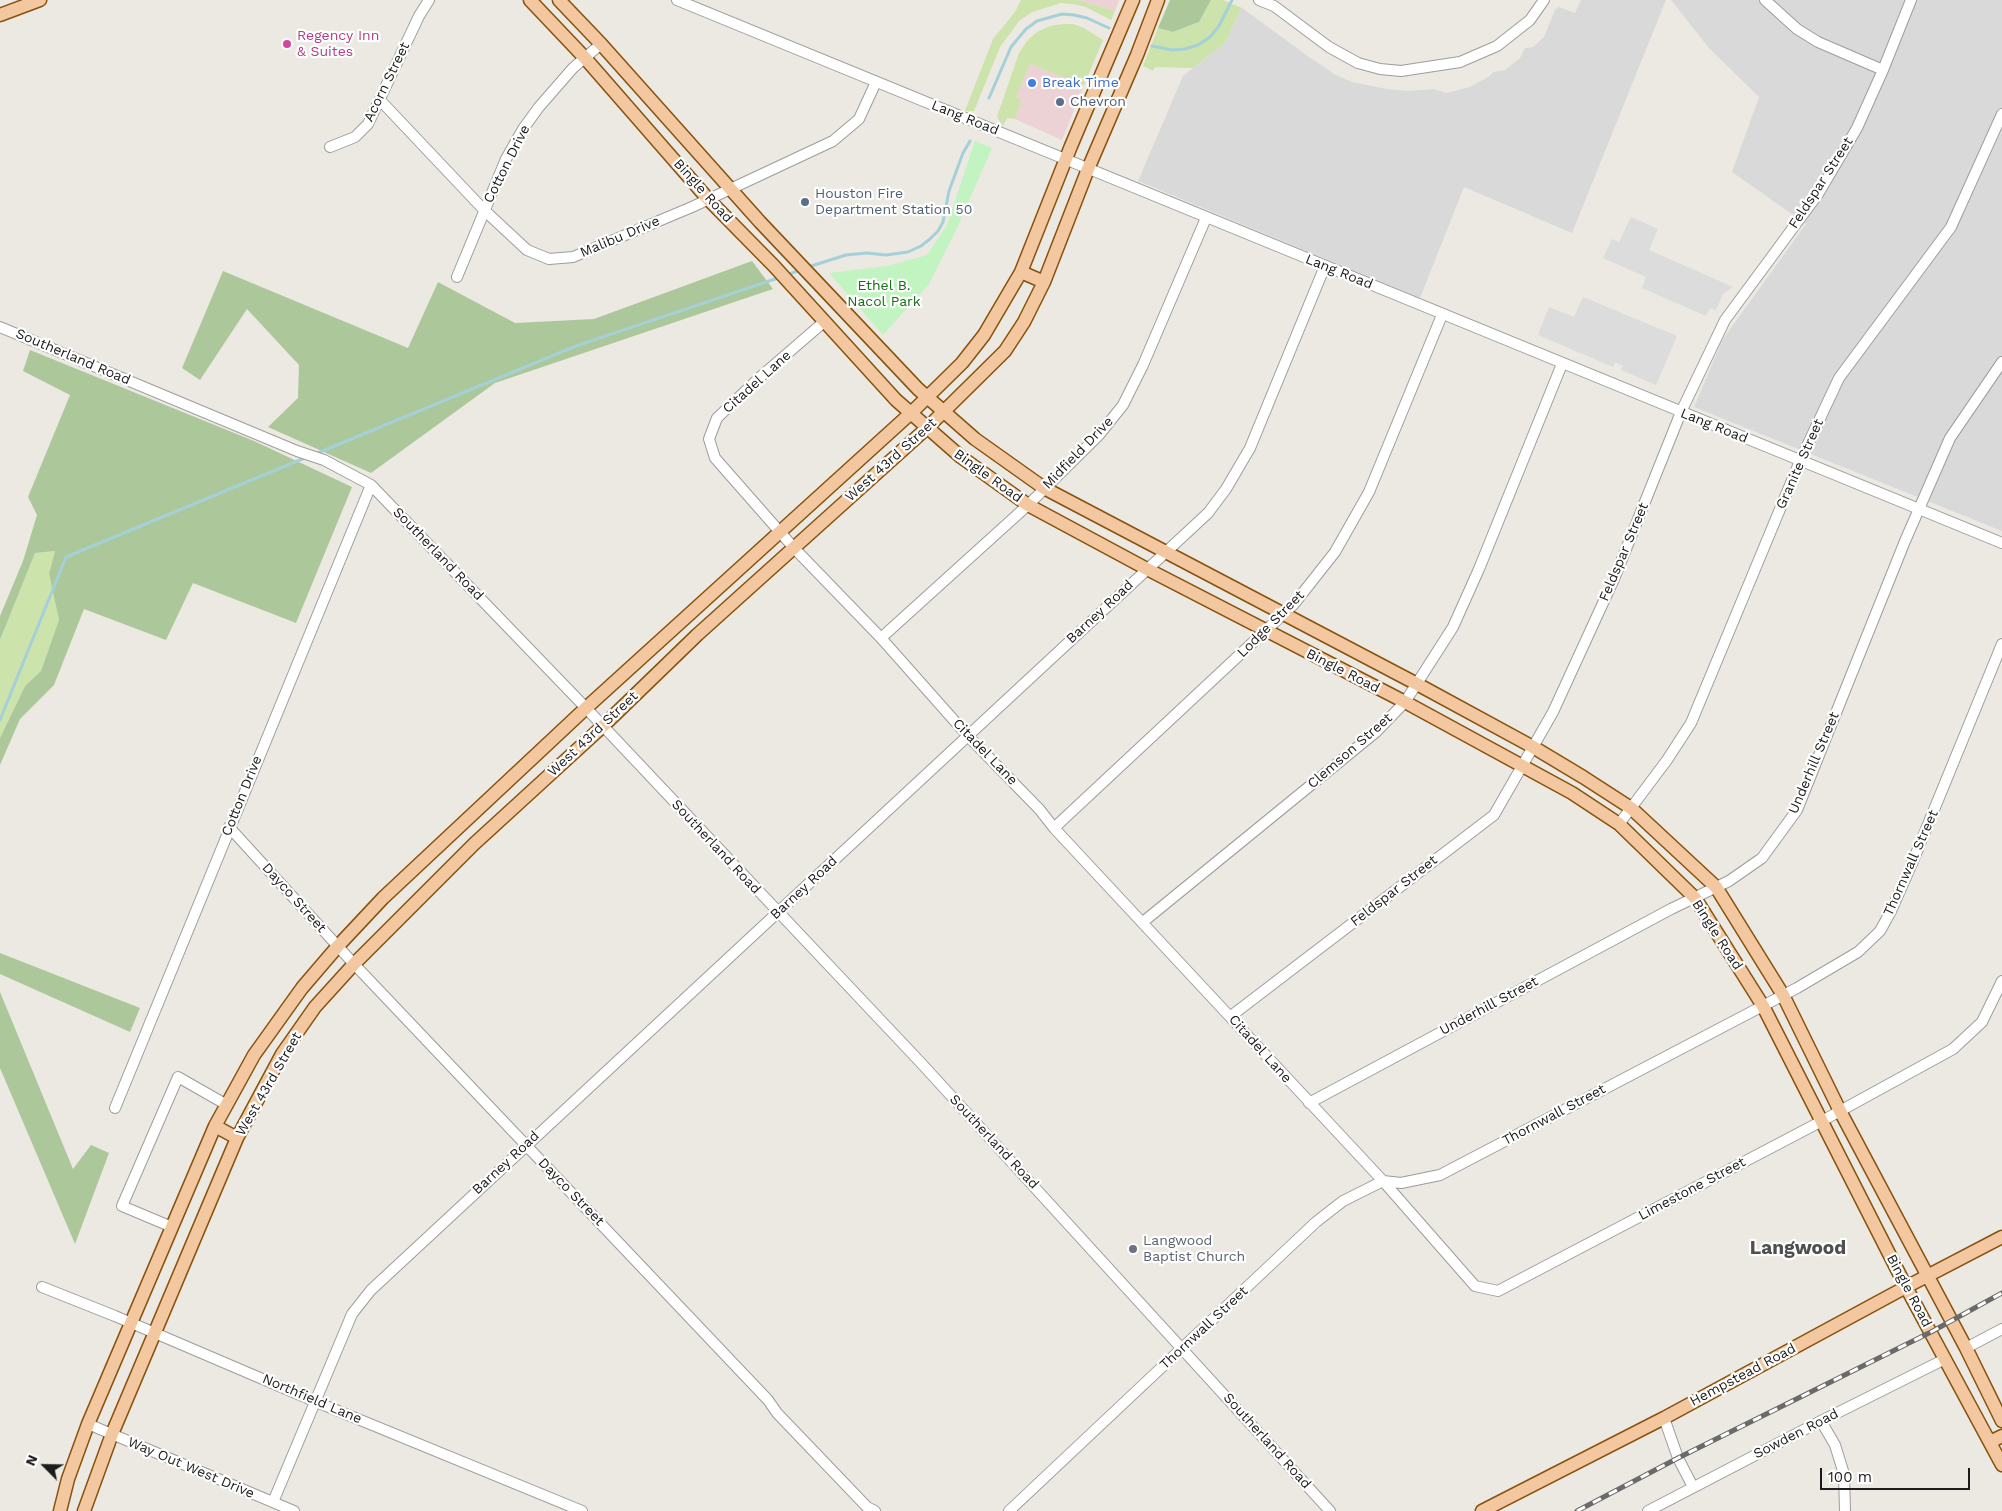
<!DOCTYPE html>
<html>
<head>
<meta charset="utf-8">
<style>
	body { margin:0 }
	#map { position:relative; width:2002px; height:1511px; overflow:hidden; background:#ece8e2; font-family:"Work Sans",sans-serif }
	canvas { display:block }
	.north { position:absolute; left:20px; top:1441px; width:50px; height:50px; -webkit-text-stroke:4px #fff; paint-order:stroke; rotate:293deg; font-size:14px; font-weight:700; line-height:20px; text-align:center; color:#1c1c1c }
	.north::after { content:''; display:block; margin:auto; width:18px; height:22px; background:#1c1c1c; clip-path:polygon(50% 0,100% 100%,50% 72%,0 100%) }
	.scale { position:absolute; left:1820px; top:1468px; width:150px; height:22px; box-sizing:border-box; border:2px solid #1c1c1c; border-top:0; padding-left:6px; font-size:15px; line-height:18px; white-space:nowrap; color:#1c1c1c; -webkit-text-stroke:4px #fff; paint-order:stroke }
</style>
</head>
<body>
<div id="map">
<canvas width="2002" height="1511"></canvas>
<div class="north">N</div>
<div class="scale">100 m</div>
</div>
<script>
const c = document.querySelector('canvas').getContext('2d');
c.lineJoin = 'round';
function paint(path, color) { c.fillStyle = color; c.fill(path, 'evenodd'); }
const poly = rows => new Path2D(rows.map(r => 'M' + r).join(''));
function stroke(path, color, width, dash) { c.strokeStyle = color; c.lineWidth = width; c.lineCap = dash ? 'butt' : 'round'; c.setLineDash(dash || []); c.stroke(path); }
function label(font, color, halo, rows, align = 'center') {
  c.font = font + ' "Work Sans",sans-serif'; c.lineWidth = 4.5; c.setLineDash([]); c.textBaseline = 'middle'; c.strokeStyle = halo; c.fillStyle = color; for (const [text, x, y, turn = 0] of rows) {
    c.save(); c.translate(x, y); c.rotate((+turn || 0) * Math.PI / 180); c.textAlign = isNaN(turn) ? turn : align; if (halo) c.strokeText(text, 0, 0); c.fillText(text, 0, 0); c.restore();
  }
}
paint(poly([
	[1581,0,1666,0,1572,233,1464,187,1420,298,1138,181,1183,76,1225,43,1242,8,1309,57,1336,75,1352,82,1387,89,1408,91,1434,89,1446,93,1470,87,1490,76,1493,72,1505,70,1520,58,1525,48,1533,47,1544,37,1555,10,1559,7,1575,13],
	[1671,0,2002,0,2002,531,1694,407,1723,339,1806,224,1732,172,1759,97,1709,48]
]), '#dad9d9');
paint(poly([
	[1078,0,1119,0,1115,11],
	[1030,64,1084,85,1062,140,1015,119,1022,100,1016,97]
]), '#ecd2d4');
paint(poly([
	[1021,0,1078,0,1115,11,1111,20,1086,7,1073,4,1061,3,1032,12,1019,21,1000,47,974,111,965,111,993,39,1015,12],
	[1211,0,1223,0,1242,8,1225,43,1193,68,1155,67,1153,71,1143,66,1158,28,1173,32,1199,22],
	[1063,24,1073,24,1084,28,1103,40,1084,85,1030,64,1016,97,1022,100,1015,119,1007,118,1003,126,997,117,1019,53,1027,41,1037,32,1050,26],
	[55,551,49,574,59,620,41,671,25,686,0,738,0,640,35,553]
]), '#cce3ab');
paint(poly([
	[1170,0,1211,0,1199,22,1173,32,1158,28],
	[752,261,773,289,495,383,371,473,268,427,298,398,299,365,247,309,200,380,182,368,223,271,408,348,438,282,515,323,594,319],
	[30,350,254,441,352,487,296,623,193,583,166,640,84,609,54,685,20,719,0,765,0,738,25,686,41,671,59,620,49,574,55,551,35,553,0,640,0,616,23,561,37,515,28,497,70,395,23,371],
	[0,953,140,1008,130,1032,0,974],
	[0,992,73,1169,91,1145,109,1153,75,1244,0,1068]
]), '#acc89a');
paint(poly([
	[975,141,992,148,958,226,929,284,883,335,829,273,887,266,927,255,947,225]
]), '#c2f4c1');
paint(poly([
	[1631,217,1658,229,1649,250,1733,287,1723,294,1716,310,1710,308,1706,316,1642,288,1646,277,1603,258,1612,239,1619,242],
	[1583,297,1677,336,1656,385,1621,370,1623,366,1615,362,1613,367,1538,335,1549,307,1574,317]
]), '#dcdcdc');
stroke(poly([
	[1152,46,1172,50,1185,49,1198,45,1210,37,1219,26,1232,0],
	[989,98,1011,47,1026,29,1037,21,1062,14,1074,15,1087,18,1109,28],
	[808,267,846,255,867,253,886,255,908,252,921,246,930,239,938,231,943,222,949,191,963,153,970,141],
	[787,275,800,270],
	[315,454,576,346,781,277],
	[0,720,66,557,307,457]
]), '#a6d0d7', 3);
const minor = poly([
	[677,0,2002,543],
	[1259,0,1274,6,1329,47,1358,63,1380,69,1401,71,1460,62,1497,46,1530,20,1544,0],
	[1765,0,1797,29,1818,42,1883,70],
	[380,100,484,210,527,250,549,259,573,257,692,207,833,141,859,119,876,82],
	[330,147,355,137,368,124,419,16,429,0],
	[457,277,506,159,523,129,539,107,573,68,601,44],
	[825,321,759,378,717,418,709,439,715,458,794,548,881,638,967,735,1040,810,1054,828,1383,1181,1475,1286,1498,1291,1820,1122,1953,1049,1982,1022,2002,981],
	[0,327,297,451,324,460,371,485,586,708,922,1064,1330,1511],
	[881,638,1028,505,1099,435,1123,405,1143,365,1206,218],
	[1619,824,1667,760,1691,723,1800,461,1839,378,1951,227,2002,114],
	[229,827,354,964,768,1400,777,1413,867,1507,875,1511],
	[1054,828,1294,604,1335,552,1369,492,1442,315],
	[1143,922,1376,732,1405,702,1453,627,1479,569,1562,364],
	[1231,1016,1494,815,1553,712,1614,579,1681,412,1725,320,1818,194,1857,128,1883,70,1911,0],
	[1309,1103,1671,909,1729,881,1762,858,1797,810,1905,541,1950,438,2002,362],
	[115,1108,371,485],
	[172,1227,122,1206,178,1077,227,1105],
	[42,1287,115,1316,314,1401,582,1511],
	[1966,1348,2002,1329],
	[1664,1418,1678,1458,1693,1487],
	[1821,1421,1835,1445,1844,1474,1845,1511],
	[88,1424,294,1511],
	[273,1502,352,1314,371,1290,1208,513,1226,489,1250,448,1325,266],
	[1009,1511,1316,1222,1343,1201,1383,1181,1401,1183,1440,1175,1797,988,1858,952,1880,931,1891,911,1913,861,2002,644],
	[1648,1511,1821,1421,1945,1359]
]);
const major = poly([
	[530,0,585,58,708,199,774,266,896,400,961,457,1028,505,1147,569,1405,702,1572,793,1619,824,1695,898,1763,1006,1906,1287,2002,1465],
	[559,0,601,44,760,222,918,389,975,439,1044,488,1417,684,1533,747,1583,777,1631,808,1716,887,1783,995,1840,1111,1966,1348,2002,1421],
	[0,15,40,0],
	[1021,272,1044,282],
	[215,1126,237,1138],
	[1990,1442,2002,1436],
	[60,1511,68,1479,88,1424,215,1126,254,1055,302,988,338,946,383,898,586,708,911,413,962,363,984,335,1021,272,1071,146,1133,0],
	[84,1511,112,1434,237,1138,282,1054,315,1007,354,964,474,844,603,726,697,635,927,428,1005,351,1024,322,1044,282,1088,169,1137,55,1158,0],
	[1482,1511,1664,1418,1906,1287,2002,1237]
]);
stroke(minor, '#9d9d9d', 12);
stroke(major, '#87520c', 15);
stroke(minor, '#fff', 10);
stroke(major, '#f3c7a0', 12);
const rail = poly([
	[1577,1511,1678,1458,1931,1332,2002,1293]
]);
stroke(rail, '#6a6a6a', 5);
stroke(rail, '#fff', 3, [9]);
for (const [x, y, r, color] of [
	[287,44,5,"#d1479c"],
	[1032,83,5,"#3f7fe0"],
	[1060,102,5,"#5c6f8a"],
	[805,202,5,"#5c6f8a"],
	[1133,1249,5,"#6b7280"]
]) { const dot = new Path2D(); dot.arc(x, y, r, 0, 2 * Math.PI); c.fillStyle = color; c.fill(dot); stroke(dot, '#fff', 2); }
label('14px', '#b23c85', '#fff', [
	["Regency Inn",297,36],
	["& Suites",297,52]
], 'left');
label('14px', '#1c1c1c', '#fff', [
	["Acorn Street",387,82,-64],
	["Lang Road",965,118,22],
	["Cotton Drive",507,164,-63],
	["Feldspar Street",1821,183,-57],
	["Bingle Road",703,191,48],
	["Malibu Drive",620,237,-23],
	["Lang Road",1339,272,22],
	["Southerland Road",73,357,23],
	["Citadel Lane",757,382,-42],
	["Lang Road",1714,426,22],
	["Midfield Drive",1078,453,-46],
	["West 43rd Street",891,460,-42],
	["Granite Street",1800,464,-66],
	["Bingle Road",988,476,36],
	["Feldspar Street",1624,552,-67],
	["Southerland Road",438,554,46],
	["Barney Road",1100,612,-43],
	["Lodge Street",1271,624,-45],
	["Bingle Road",1343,671,27],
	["West 43rd Street",593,734,-43],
	["Clemson Street",1350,751,-41],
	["Citadel Lane",985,752,46],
	["Underhill Street",1814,763,-67],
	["Cotton Drive",242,796,-68],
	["Southerland Road",716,847,47],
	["Thornwall Street",1911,863,-66],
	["Barney Road",804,888,-43],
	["Feldspar Street",1394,891,-38],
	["Dayco Street",294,898,48],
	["Bingle Road",1717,935,57],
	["Underhill Street",1489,1006,-28],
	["Citadel Lane",1260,1049,48],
	["West 43rd Street",269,1084,-60],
	["Thornwall Street",1554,1115,-28],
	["Southerland Road",994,1142,47],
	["Barney Road",506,1163,-43],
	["Limestone Street",1692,1189,-28],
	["Dayco Street",571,1192,46],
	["Bingle Road",1909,1291,62],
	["Thornwall Street",1204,1328,-43],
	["Hempstead Road",1743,1375,-28],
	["Northfield Lane",312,1399,23],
	["Sowden Road",1796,1434,-27],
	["Southerland Road",1267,1441,48],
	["Way Out West Drive",191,1468,23]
]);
label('14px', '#366cbe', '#fff', [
	["Break Time",1042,83]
], 'left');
label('14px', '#4e5e75', '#fff', [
	["Chevron",1070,102],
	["Houston Fire",815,194],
	["Department Station 50",815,210]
], 'left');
label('14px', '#156f14', '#fff', [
	["Ethel B.",884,286],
	["Nacol Park",884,302]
]);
label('14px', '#5b616d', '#fff', [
	["Langwood",1143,1241],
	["Baptist Church",1143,1257]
], 'left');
label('bold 19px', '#4f4f4f', '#fff', [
	["Langwood",1798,1248]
]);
</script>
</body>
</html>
